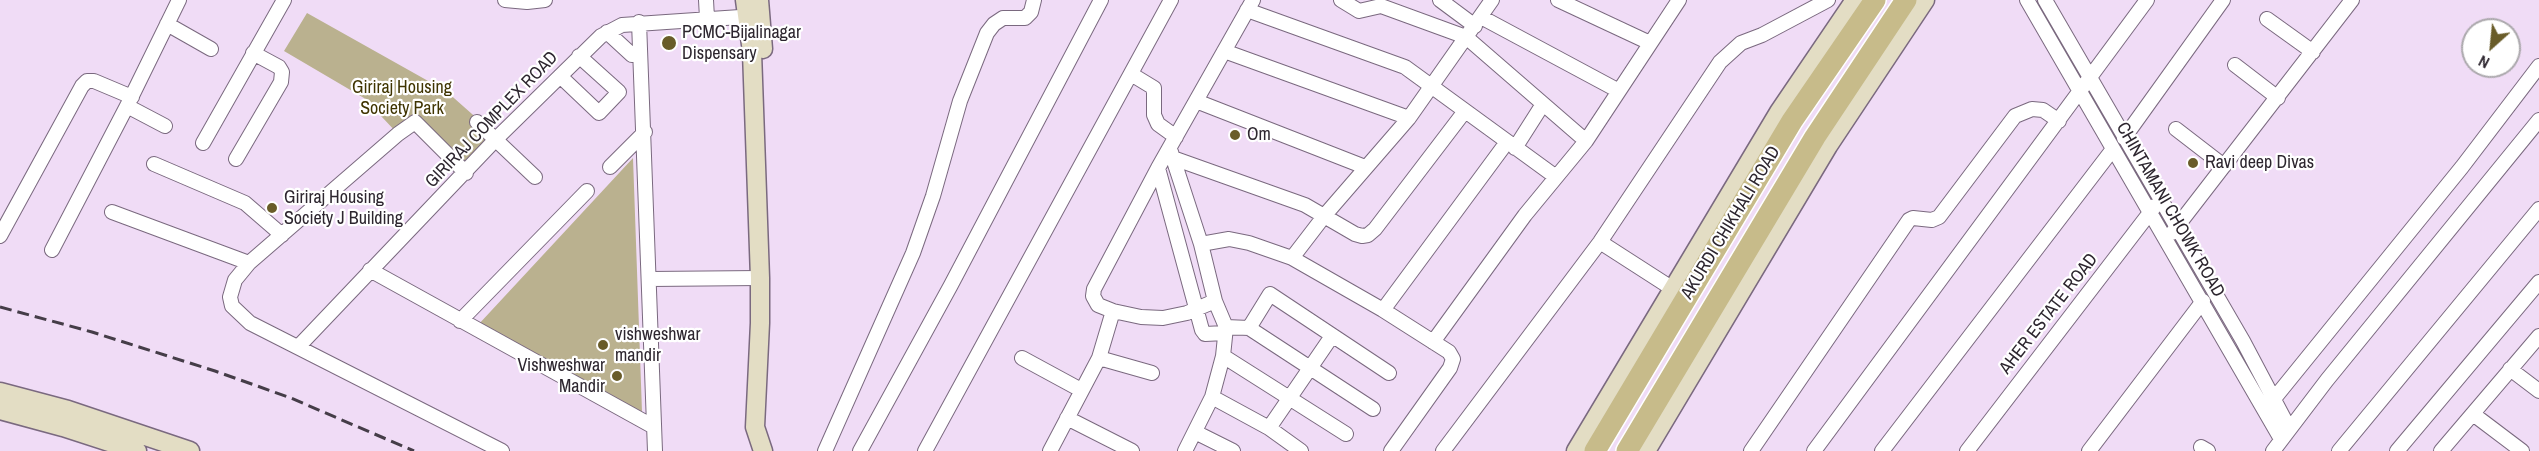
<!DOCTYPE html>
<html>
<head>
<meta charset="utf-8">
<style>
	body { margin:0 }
	#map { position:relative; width:2539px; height:451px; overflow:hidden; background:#f0dcf6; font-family:"Archivo Narrow",sans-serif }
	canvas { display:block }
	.north { position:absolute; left:2461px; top:18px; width:60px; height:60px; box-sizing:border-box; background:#fff; border:2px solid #aba8ac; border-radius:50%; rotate:207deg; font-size:16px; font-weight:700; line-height:24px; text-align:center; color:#2d262f }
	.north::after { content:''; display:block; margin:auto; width:21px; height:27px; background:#695c29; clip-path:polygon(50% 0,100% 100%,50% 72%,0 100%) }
</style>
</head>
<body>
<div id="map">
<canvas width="2539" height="451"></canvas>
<div class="north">N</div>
</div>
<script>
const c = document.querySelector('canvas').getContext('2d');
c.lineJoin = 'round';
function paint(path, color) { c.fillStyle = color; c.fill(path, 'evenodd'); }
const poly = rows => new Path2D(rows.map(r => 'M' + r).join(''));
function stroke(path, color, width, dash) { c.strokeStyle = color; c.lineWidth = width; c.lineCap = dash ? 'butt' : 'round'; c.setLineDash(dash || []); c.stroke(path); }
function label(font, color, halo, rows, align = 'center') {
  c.font = font + ' "Archivo Narrow",sans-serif'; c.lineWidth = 4.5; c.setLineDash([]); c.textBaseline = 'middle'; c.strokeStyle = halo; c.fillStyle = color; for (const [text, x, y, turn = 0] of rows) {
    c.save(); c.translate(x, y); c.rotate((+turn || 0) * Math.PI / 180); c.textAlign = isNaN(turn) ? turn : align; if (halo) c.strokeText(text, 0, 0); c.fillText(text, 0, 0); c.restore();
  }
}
paint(poly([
	[307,13,446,91,498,137,466,173,415,123,398,134,364,98,284,51],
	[633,158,642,412,478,325]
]), '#bab18f');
const street = poly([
	[505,0,527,2,545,0],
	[706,0,707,18],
	[1341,0,1359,11,1381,6,1466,37,1586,141],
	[1440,0,1475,26],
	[1558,0,1650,43],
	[2027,0,2281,439],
	[2045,0,2243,341,2289,428],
	[1247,10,1405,67,1556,177],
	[1481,17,1619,91],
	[2267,19,2313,52],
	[639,22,655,451],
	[167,24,211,49],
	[607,32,632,55],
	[1224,51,1409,118],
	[2235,65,2278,98],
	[1131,74,1154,88,1154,115,1158,124,1176,137],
	[560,76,599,113,619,92,579,56],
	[1196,101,1365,167],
	[127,106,165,126],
	[477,122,535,177],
	[2176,129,2224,166],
	[2124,138,2223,0],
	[203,143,284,0],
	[1515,148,1543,104],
	[1171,152,1201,244,1215,301,1226,327,1223,356,1212,397,1185,451],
	[1173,158,1305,205,1355,234,1362,236,1368,235,1375,229,1465,111],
	[236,159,281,82,282,72,279,67,253,53],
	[154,164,245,203,282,235],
	[610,167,645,132],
	[1158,168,1202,330,1205,334,1225,333],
	[466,173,415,122,398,134,249,263,235,280,230,297,232,306,250,323,502,451],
	[112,212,249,263],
	[2172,233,2352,0],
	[0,236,82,86,87,81,94,81,132,97],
	[1600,242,1673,289],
	[1201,244,1229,239,1249,243,1292,258,1383,310,1449,352,1453,359,1450,368,1391,451],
	[52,250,127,106,179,0],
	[1292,258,1325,215,1409,118,1492,0],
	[370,270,654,427],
	[650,279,760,278],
	[1215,301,1187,313,1163,318,1141,317,1113,311,1098,305,1093,296,1094,289,1158,168,1253,0],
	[1383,310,1507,142],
	[460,321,587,191],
	[1226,327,1249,328,1373,409],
	[1249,328,1270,294,1389,373],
	[1433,342,1525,215,1586,141,1679,0],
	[298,347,498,137,601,36,622,25,755,16],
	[1223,356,1346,434],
	[1022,358,1081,390],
	[1099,358,1152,373],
	[2510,369,2539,391],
	[1212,397,1269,428,1301,451],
	[2273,400,2462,167,2539,66],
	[2473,414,2522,451],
	[1067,418,1132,451],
	[1269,428,1332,336],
	[1195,432,1233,451],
	[2201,447,2208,451],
	[825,451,913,253,933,196,960,101,987,33,994,24,1003,18,1025,18,1031,12,1034,0],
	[860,451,951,285,1101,0],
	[925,451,1171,0],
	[1050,451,1099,358,1113,311],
	[1443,451,1600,242,1720,62,1741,43,1762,35,1828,0],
	[1751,451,1909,220,1913,218,1932,220,1939,217,2015,116,2032,109,2043,110,2059,121],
	[1814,451,2147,0],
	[1882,451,2113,149],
	[1967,451,2155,206],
	[2089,451,2203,301],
	[2273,451,2327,380,2539,120],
	[2339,451,2539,209],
	[2397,451,2539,282],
	[2441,451,2539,336]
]);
const secondary = poly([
	[745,0,752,52,760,278,760,323,755,427,763,451],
	[759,0,763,49],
	[0,392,68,410,190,451],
	[0,410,63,427,137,451],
	[1576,451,1779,112,1855,0],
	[1646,451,1828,146,1925,0]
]);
const primary = poly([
	[1595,451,1792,121,1875,0],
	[1627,451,1815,137,1906,0]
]);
stroke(street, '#7a697f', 16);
stroke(secondary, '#7a697f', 21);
stroke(primary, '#fff', 24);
stroke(street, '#fff', 14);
stroke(secondary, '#e3ddc4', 18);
stroke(primary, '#c7bb8a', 21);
stroke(poly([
	[0,307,92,332,215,371,291,398,414,451]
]), '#453d48', 3, [12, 6]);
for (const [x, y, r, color] of [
	[669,43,8,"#695c29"],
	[1235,135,6,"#695c29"],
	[2193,163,6,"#695c29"],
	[272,208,6,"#695c29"],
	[603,345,6,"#695c29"],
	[617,376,6,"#695c29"]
]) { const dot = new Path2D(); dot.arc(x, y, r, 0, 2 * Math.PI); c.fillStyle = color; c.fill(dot); stroke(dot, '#fff', 2); }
label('18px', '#2d262f', '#fff', [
	["PCMC-Bijalinagar",682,33],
	["Dispensary",682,54],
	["Om",1247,135],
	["Ravi deep Divas",2205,163],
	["Giriraj Housing",284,198],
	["Society J Building",284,219],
	["vishweshwar",615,335],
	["mandir",615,356],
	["Vishweshwar",605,366,"right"],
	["Mandir",605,387,"right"]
], 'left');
label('18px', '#3f3401', '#fff', [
	["Giriraj Housing",402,88],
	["Society Park",402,109]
]);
label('18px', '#2d262f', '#fff', [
	["GIRIRAJ COMPLEX ROAD",492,120,-46],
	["CHINTAMANI CHOWK ROAD",2170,210,60],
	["AKURDI CHIKHALI ROAD",1731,223,-59],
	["AHER ESTATE ROAD",2049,314,-52]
]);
</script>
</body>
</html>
